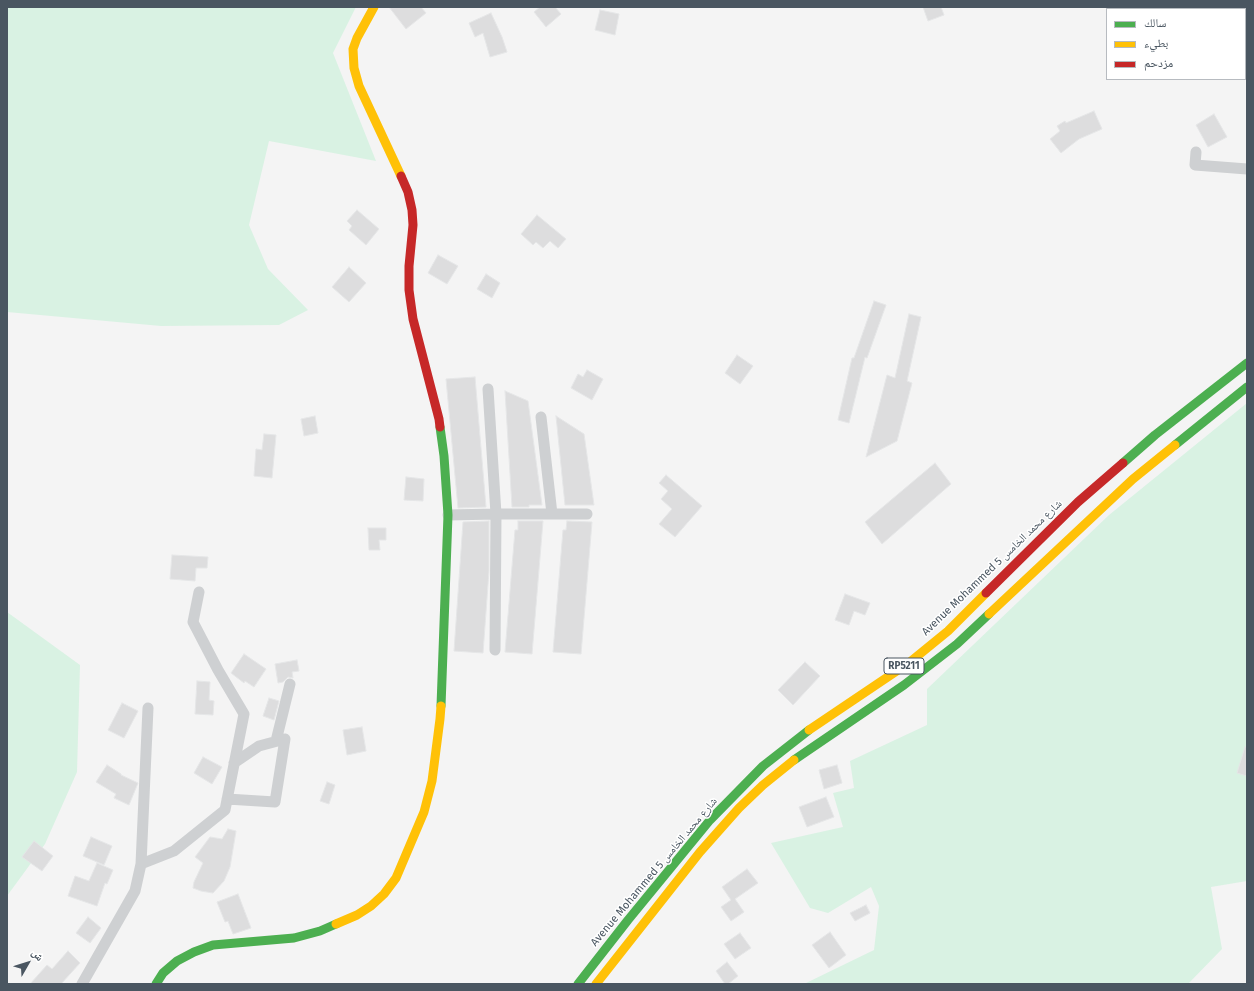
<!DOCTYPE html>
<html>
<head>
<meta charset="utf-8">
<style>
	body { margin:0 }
	#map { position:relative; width:1254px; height:991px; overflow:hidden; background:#f4f4f4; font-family:"Fira Sans","Noto Naskh Arabic",sans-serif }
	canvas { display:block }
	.frame { position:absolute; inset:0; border:8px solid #4a5661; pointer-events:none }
	.legend { position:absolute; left:1106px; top:8px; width:140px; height:72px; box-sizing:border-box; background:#fff; border:1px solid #b7bbc0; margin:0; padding:5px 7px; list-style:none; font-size:12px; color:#4a5661 }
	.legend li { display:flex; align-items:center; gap:8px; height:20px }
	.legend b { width:20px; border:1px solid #b7bbc0 }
	.north { position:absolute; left:8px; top:943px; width:40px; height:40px; -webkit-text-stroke:3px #fff; paint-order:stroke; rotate:51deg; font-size:11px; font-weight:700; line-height:16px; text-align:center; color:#4a5661 }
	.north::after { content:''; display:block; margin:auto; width:14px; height:18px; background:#4a5661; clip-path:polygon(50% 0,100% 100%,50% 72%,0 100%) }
</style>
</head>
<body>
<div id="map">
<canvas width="1254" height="991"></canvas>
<div class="frame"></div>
<ul class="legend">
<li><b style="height:5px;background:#4caf50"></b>سالك</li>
<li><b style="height:5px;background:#ffc107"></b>بطيء</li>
<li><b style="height:5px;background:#c62828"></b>مزدحم</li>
</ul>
<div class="north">ش</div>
</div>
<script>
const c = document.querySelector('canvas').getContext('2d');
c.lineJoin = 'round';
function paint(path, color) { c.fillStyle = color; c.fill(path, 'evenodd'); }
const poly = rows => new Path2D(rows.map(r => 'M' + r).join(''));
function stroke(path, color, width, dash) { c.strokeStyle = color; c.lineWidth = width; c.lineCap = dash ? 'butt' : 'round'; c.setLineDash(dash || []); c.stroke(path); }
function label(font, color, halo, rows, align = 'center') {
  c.font = font + ' "Fira Sans","Noto Naskh Arabic",sans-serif'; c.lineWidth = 3; c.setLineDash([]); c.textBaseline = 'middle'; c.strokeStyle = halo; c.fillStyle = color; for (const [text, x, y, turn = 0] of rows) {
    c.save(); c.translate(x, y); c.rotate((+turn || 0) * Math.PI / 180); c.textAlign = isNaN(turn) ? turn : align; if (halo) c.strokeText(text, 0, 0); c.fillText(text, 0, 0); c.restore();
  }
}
paint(poly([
	[7,7,356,7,333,53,376,161,269,141,249,225,268,269,308,310,279,325,161,326,7,312],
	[1247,403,1247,881,1211,887,1222,949,1188,984,804,984,874,950,879,906,871,887,828,913,810,908,771,843,843,827,833,793,854,788,850,761,927,725,927,689,1109,515],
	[7,612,80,665,77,772,45,844,7,896]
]), '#d9f2e3');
const building = poly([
	[389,7,421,7,426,13,406,29,389,7],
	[540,7,555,7,561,14,546,27,534,12,540,7],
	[923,7,941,7,944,15,928,21,923,7],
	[600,10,619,14,615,35,595,30,600,10],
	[491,13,502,37,507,52,490,57,483,33,475,37,469,23,491,13],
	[1094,111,1102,129,1079,139,1061,153,1050,139,1060,131,1057,126,1065,121,1066,123,1094,111],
	[1214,114,1227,137,1208,147,1196,125,1214,114],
	[357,210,379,229,366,245,349,230,352,226,347,221,357,210],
	[537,215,566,239,558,248,550,241,543,248,536,242,533,245,521,234,537,215],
	[438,255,458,266,447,284,428,273,438,255],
	[349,267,366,283,349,302,332,287,349,267],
	[486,274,500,283,492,298,477,289,486,274],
	[874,301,886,305,867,358,865,357,849,423,838,420,852,358,854,358,874,301],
	[909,314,921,317,907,381,912,383,897,441,866,457,887,375,895,378,909,314],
	[737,355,753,366,740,384,725,373,737,355],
	[587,370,603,379,592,400,571,388,578,374,583,377,587,370],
	[475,377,486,507,458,508,446,379,475,377],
	[505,391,528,401,542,505,529,505,529,507,512,507,505,391],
	[315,416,318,433,304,436,301,419,315,416],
	[556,416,584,434,594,505,565,505,556,416],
	[264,434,276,435,272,478,254,476,256,449,262,450,264,434],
	[935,463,951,484,882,544,865,522,935,463],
	[666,475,702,506,675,537,659,524,672,509,661,499,668,491,659,483,666,475],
	[406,477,424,479,423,501,404,500,406,477],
	[489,521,489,571,483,653,454,651,463,522,489,521],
	[518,521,543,521,532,654,505,652,515,530,518,530,518,521],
	[567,521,592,522,581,654,553,652,563,530,566,530,567,521],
	[368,528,386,528,386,540,379,540,380,550,369,550,368,528],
	[172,555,208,557,207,568,196,568,195,581,170,579,172,555],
	[845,594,870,603,865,615,854,611,849,625,835,620,845,594],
	[244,654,266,669,254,687,245,681,244,683,231,673,244,654],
	[297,660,299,671,292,672,293,678,288,677,283,682,278,683,275,664,297,660],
	[805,662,820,676,793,705,778,690,805,662],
	[197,681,210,682,209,700,214,701,213,715,195,714,197,681],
	[269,698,279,701,274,720,263,716,269,698],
	[122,703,138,711,124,738,108,730,122,703],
	[362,727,366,751,347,755,343,730,362,727],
	[1245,747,1247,747,1247,776,1237,773,1245,747],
	[203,757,222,767,212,784,194,773,203,757],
	[107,765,121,774,121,775,138,783,129,805,114,798,116,794,96,782,107,765],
	[837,765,842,783,824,789,819,770,837,765],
	[327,782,335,785,329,804,320,801,327,782],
	[826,797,834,817,807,827,799,807,826,797],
	[228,829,236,831,230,867,224,881,213,893,201,891,193,888,194,882,203,863,195,857,210,837,222,839,228,829],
	[91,837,112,846,104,865,83,856,91,837],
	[34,841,53,856,42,871,22,857,34,841],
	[97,863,113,870,107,884,105,883,97,906,68,896,75,876,89,881,97,863],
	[747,869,758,883,735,899,744,912,731,921,721,907,731,900,722,887,747,869],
	[238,894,251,928,233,934,228,921,225,922,217,902,238,894],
	[866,905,870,913,855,921,850,913,866,905],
	[88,917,101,928,90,943,76,933,88,917],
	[830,932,846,955,829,968,812,945,830,932],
	[740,933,751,948,735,959,724,944,740,933],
	[68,951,80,963,61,984,30,984,47,965,52,969,68,951],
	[727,962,738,976,728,984,725,984,716,971,727,962]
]);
paint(building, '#ddddde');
stroke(building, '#e5e6e7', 1);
stroke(poly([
	[1196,152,1195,165,1247,169],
	[488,389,496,514,495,650],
	[541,417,552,514],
	[448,515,496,514,587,514],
	[276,741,290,684],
	[227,799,275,802,285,739,259,746,234,763],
	[141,864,174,851,225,810,244,714,218,670,193,622,199,592],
	[82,984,135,891,141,864,148,708]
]), '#ced0d2', 11);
stroke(poly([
	[440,427,444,456,448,515,441,706],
	[1175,445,1247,387],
	[1123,463,1155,435,1247,363],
	[794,760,904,685,957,644,989,614],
	[156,984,163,973,177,961,194,952,213,945,294,938,320,931,336,924],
	[578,984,628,920,710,820,763,766,809,730]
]), '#4caf50', 9);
stroke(poly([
	[374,7,357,38,353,49,354,68,359,86,401,176],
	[989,614,1133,479,1175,445],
	[809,730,910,662,948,631,986,593],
	[336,924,357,915,371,906,384,894,396,878,424,812,432,781,440,719,441,706],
	[596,984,700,852,739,808,763,785,794,760]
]), '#ffc107', 9);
stroke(poly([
	[401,176,408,192,412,210,413,225,409,266,409,290,413,319,439,419,440,427],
	[986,593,1078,502,1123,463]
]), '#c62828', 9);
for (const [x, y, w] of [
	[904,666,40]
]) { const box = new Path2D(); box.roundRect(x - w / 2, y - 8, w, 16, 3); c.fillStyle = '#fff'; c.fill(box); stroke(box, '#4a5661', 1); }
label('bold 10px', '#4a5661', null, [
	["RP5211",904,666]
]);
label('11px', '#4a5661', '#fff', [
	["Avenue Mohammed 5 شارع محمد الخامس",992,568,-44],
	["Avenue Mohammed 5 شارع محمد الخامس",654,872,-50]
]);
</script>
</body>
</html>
